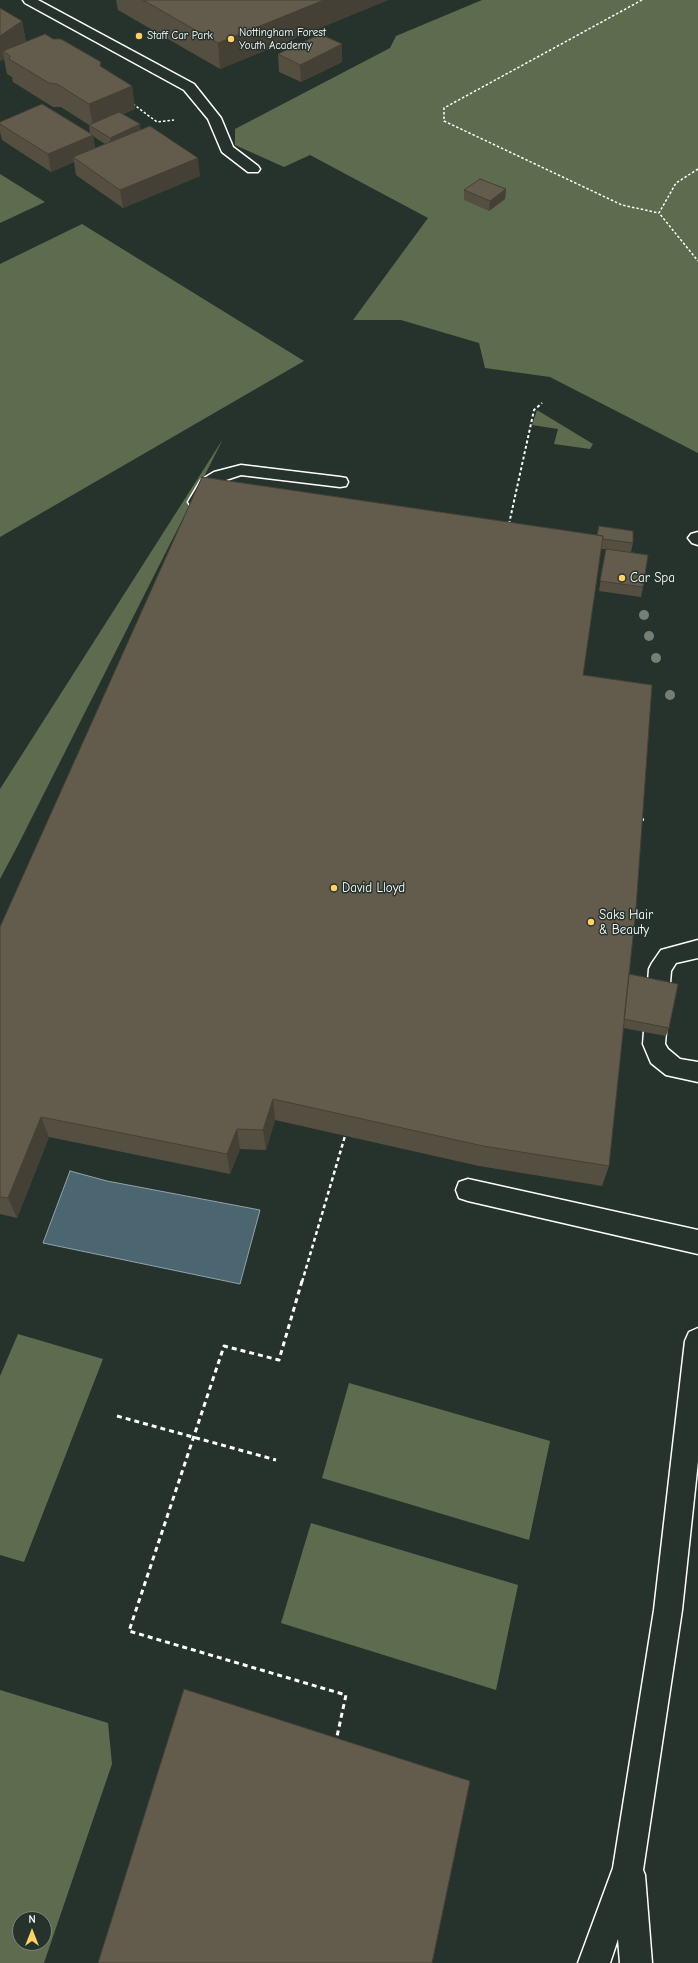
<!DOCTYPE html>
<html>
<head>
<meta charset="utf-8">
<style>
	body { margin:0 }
	#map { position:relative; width:698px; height:1963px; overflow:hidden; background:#26332d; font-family:"Comic Neue",sans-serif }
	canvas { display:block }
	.north { position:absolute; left:12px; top:1911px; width:40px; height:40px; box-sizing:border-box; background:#26332d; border:1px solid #7d8581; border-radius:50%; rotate:0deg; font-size:11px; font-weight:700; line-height:16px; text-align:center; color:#fff }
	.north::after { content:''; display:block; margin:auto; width:14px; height:18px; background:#ffd166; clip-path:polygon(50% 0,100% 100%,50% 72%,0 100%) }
</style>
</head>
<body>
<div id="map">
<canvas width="698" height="1963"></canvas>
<div class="north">N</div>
</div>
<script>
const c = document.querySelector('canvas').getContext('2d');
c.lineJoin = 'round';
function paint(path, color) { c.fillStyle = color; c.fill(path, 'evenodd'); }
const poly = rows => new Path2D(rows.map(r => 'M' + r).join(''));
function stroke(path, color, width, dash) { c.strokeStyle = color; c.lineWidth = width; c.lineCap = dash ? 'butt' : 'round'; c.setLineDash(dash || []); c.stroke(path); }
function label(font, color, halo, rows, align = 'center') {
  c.font = font + ' "Comic Neue",sans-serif'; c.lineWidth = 3; c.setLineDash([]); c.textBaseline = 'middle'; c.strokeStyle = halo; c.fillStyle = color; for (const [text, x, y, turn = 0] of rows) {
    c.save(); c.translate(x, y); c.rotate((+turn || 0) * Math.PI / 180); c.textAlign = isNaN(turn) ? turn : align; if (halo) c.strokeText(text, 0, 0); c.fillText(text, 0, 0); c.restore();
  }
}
paint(poly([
	[482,0,698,0,698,453,550,377,485,368,479,343,401,320,353,320,428,218,310,155,284,167,235,145,235,129,390,48,396,36],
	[0,174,45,202,0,223],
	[82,224,304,361,0,537,0,264],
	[537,410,593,444,590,449,554,444,558,429,532,425],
	[223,439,17,847,0,879,0,789],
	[18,1334,103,1359,24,1562,0,1555,0,1376],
	[349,1383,550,1441,529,1540,322,1478],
	[311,1523,518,1585,496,1690,281,1623],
	[0,1690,108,1723,112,1764,44,1963,0,1963],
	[20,1919,44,1919,44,1943,20,1943]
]), '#5d6c4f');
const water = poly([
	[70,1171,107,1181,260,1210,240,1284,43,1243,70,1171]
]);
paint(water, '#4b6670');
stroke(water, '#93a3a9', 1);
const service = poly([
	[23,0,38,0,194,84,221,118,233,147,258,166,260,169,258,172,248,172,222,152,208,119,184,90,25,3,23,0],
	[241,465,340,477,346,478,348,482,346,486,340,487,241,475,226,480,214,488,203,506,197,508,191,506,188,502,201,480,214,472,241,465],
	[698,532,698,545,692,543,688,538,691,534,698,532],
	[698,940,698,958,676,963,671,971,665,1044,668,1049,680,1059,698,1062,698,1082,666,1075,651,1063,643,1044,649,969,652,963,661,950,698,940],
	[468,1179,698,1230,698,1254,468,1201,459,1198,456,1190,459,1182,468,1179],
	[698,1328,698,1461,682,1610,643,1870,645,1875,652,1963,620,1963,618,1939,610,1963,578,1963,613,1868,654,1610,685,1341,689,1332,698,1328]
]);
stroke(service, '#fff', 3);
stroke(poly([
	[642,0,444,108,444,121,622,205,659,213],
	[133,104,157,122,174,120],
	[698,169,676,183,659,213,698,261]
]), '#fff', 1.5, [2.5, 2]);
stroke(poly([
	[509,524,534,410,542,403]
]), '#fff', 2, [3, 2.5]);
stroke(poly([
	[640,819,646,820],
	[302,1282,345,1136]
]), '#fff', 2.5, [4, 3]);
stroke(poly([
	[302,1281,279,1360,224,1346,129,1631,346,1695,336,1741],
	[117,1416,276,1460]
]), '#fff', 3, [5, 4]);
paint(service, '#26332d');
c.fillStyle = '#757f75';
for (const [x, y] of [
	[644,615],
	[649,636],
	[656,658],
	[670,695]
]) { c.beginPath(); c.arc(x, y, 5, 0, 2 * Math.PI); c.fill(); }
paint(poly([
	[116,0,388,0,220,69,118,10],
	[0,8,22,21,26,42,101,67,132,86,135,109,123,114,140,124,140,129,200,176,123,208,76,175,74,162,51,172,2,140,0,132,0,122,90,133,89,125,61,107,53,107,13,82,12,77,7,74,4,59,0,61],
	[93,136,105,144,95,148],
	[278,54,342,62,301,82,279,72],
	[506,189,505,199,489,211,464,200,464,190],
	[202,477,633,543,631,552,643,587,641,597,599,591,606,549,601,549,583,675,629,974,669,1028,666,1036,623,1028,609,1166,602,1186,479,1166,275,1120,266,1150,240,1149,230,1174,49,1137,17,1218,0,1214,0,927]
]), '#554f41');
paint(poly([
	[324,0,388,0,220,69,218,43],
	[22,21,26,44,3,51,4,59,0,61,0,36],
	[342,44,342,62,301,82,300,65],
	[132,86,135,109,93,127,89,104],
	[140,124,141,134,111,147,110,138],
	[93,135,95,153,73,157,74,162,51,172,48,154],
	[198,158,200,176,123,208,120,190],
	[506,189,505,199,489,211,490,201],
	[273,1099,275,1120,266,1150,263,1130],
	[41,1117,49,1137,17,1218,8,1198],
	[237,1129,240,1149,230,1174,227,1154]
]), '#454035');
const building = poly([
	[143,0,324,0,218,43,143,0],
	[0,8,22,21,0,36,0,8],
	[45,34,53,39,61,39,101,62,100,66,132,86,89,104,57,84,49,83,9,59,10,56,3,51,45,34],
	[320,34,342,44,300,65,278,54,320,34],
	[42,104,93,135,48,154,0,124,0,122,42,104],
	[119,112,140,124,110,138,89,125,119,112],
	[150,126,198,158,120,190,73,157,150,126],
	[480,179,506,189,490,201,464,190,480,179],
	[202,477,603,536,583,675,652,685,636,908,609,1166,483,1146,273,1099,263,1130,237,1129,227,1154,41,1117,8,1198,0,1197,0,927,202,477],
	[599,526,633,531,633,543,603,539,603,536,597,535,599,526],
	[606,549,648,555,643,587,600,581,606,549],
	[629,974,678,984,669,1028,624,1019,629,974],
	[184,1689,470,1781,432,1963,98,1963,184,1689]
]);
paint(building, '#635c4c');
stroke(building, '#454035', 1);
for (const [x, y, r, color] of [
	[139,36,4,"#ffd166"],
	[231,39,4,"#ffd166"],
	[622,578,4,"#ffd166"],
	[334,888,4,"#ffd166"],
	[591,922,4,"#ffd166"]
]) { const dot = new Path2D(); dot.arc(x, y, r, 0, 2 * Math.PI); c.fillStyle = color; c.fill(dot); stroke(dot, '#26332d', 1.5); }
label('11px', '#fff', '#26332d', [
	["Nottingham Forest",239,33],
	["Youth Academy",239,46],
	["Staff Car Park",147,36]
], 'left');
label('13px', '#fff', '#26332d', [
	["Car Spa",630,578],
	["David Lloyd",342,888],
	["Saks Hair",599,915],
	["& Beauty",599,930]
], 'left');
</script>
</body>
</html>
